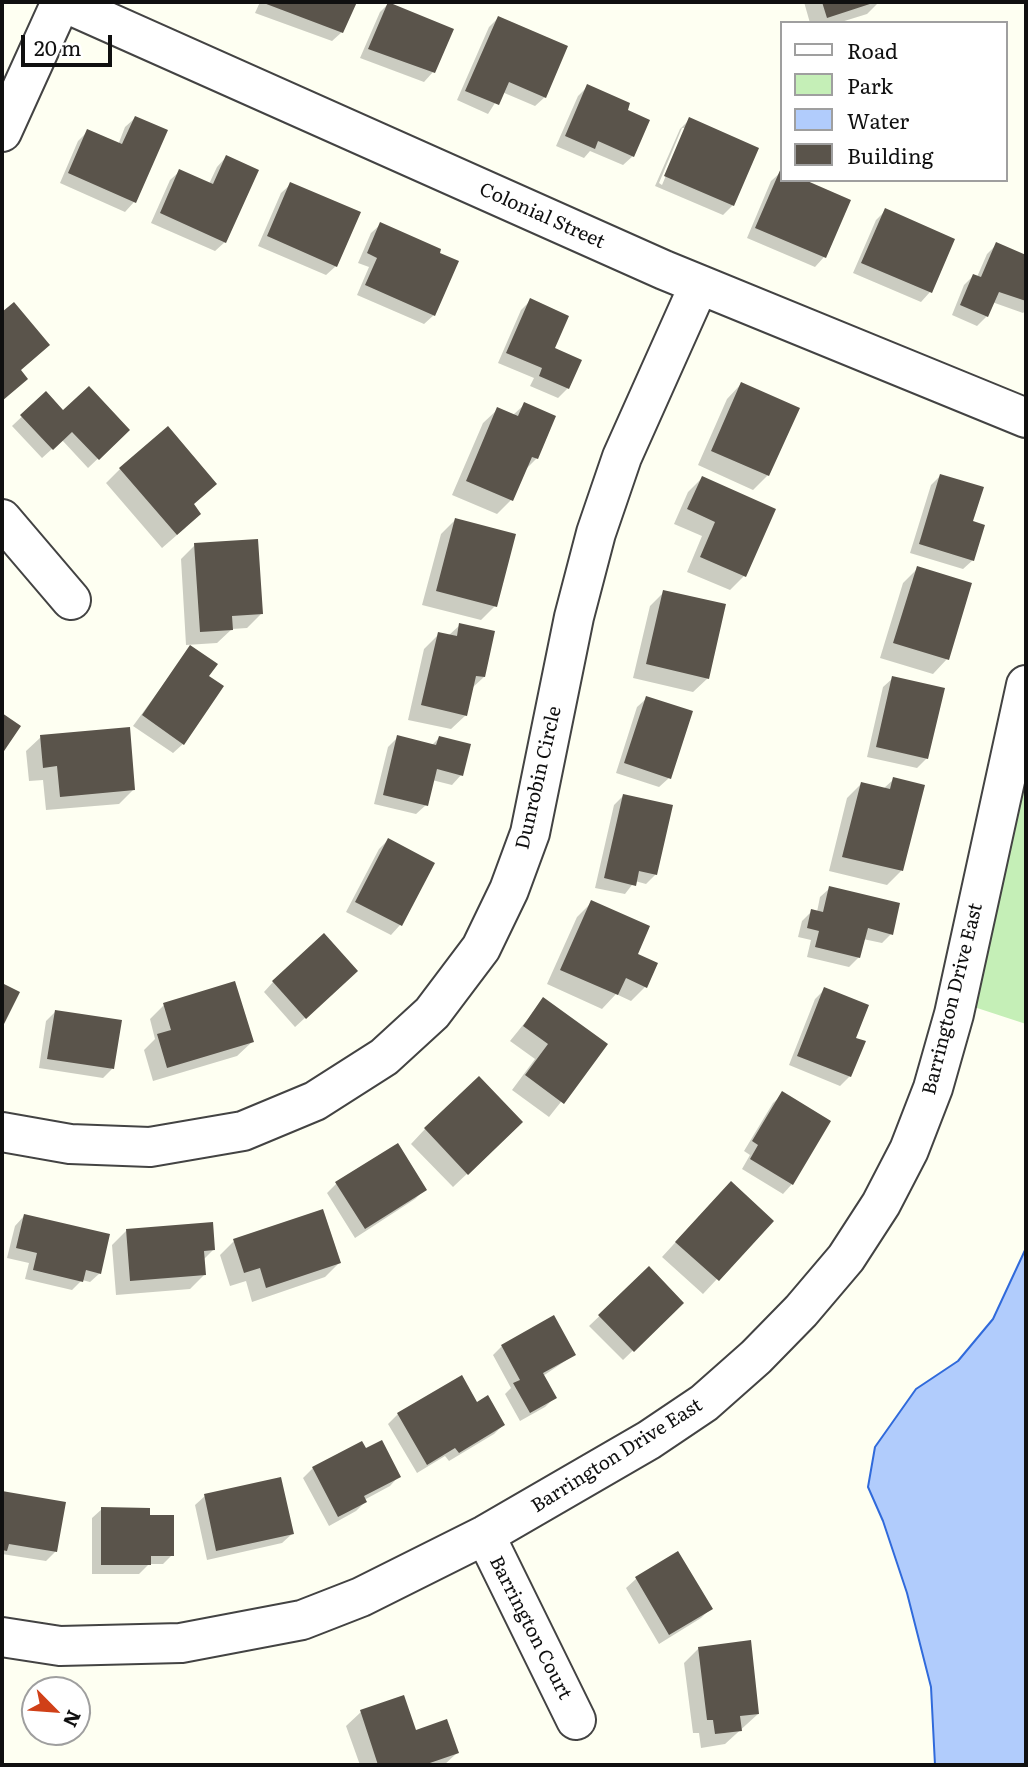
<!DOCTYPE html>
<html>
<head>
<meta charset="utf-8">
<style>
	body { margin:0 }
	#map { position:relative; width:1028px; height:1767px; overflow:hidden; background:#fefff2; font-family:Literata,serif }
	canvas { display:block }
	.frame { position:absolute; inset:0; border:4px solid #101010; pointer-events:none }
	.legend { position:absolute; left:780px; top:21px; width:228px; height:161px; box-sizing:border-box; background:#fff; border:2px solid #9f9f9f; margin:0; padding:9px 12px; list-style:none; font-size:21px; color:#101010 }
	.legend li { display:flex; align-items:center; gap:14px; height:35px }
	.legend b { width:35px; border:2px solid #9f9f9f }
	.north { position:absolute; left:21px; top:1676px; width:70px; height:70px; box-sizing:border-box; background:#fff; border:2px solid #9f9f9f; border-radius:50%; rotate:115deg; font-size:19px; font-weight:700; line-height:28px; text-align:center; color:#101010 }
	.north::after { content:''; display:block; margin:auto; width:24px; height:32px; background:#d04018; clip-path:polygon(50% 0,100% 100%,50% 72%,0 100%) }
	.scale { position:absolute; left:21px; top:35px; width:91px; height:32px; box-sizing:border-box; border:4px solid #101010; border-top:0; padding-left:9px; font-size:21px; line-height:24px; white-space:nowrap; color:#101010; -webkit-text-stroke:5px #fff; paint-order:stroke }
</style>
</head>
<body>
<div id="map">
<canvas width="1028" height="1767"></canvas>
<div class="frame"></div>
<ul class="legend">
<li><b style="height:9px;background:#fff"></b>Road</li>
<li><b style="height:19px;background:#c5efb7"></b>Park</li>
<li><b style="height:19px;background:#b1ccfc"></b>Water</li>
<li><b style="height:19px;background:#5a544b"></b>Building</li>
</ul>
<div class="north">N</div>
<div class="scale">20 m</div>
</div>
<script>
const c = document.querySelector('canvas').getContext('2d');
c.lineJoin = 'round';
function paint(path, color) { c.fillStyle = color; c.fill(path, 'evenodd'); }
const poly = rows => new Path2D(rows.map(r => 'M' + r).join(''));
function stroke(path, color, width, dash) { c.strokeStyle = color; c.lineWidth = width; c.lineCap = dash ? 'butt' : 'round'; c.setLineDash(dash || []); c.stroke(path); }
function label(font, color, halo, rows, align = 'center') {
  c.font = font + ' Literata,serif'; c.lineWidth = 7; c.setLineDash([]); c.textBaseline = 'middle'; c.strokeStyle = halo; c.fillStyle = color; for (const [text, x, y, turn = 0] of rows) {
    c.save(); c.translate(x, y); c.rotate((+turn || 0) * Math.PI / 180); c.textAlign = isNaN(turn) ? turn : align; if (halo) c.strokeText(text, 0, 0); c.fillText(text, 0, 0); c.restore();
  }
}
paint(poly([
	[1026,775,1026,1024,974,1007]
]), '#c5efb7');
const water = poly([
	[1026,1248,1026,1765,935,1765,931,1687,907,1593,883,1521,868,1487,875,1447,916,1389,958,1361,993,1319,1026,1248]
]);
paint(water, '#b1ccfc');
stroke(water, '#306adb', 2);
paint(poly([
	[260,2,355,2,342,32,332,41,255,13],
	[804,2,879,2,867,14,838,23,810,23],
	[389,3,433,72,424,82,360,58,380,12],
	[498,18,545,97,535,106,502,92,488,114,457,100,489,27],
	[588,86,625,111,633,156,623,165,590,151,584,158,556,146,578,96],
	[135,118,134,202,125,212,60,183,78,141,88,131,118,145,125,127],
	[689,120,733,205,723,215,655,186,680,129],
	[682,128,686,128,662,185,659,183],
	[226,157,225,242,215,251,151,223,170,180,180,171,209,184,217,167],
	[781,172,781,180,849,201,824,257,815,267,747,238,771,181],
	[291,184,336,266,326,275,258,246,281,193],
	[886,210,953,240,930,292,921,302,853,273,876,220],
	[381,224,434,315,424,324,357,295,369,267,358,263,371,233],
	[996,245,1026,257,1026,310,1023,313,992,302,987,316,977,326,952,315,964,285,973,276,977,277,987,254],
	[531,300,568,388,558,398,530,386,534,378,498,363,521,310],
	[741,384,768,475,753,490,698,465,727,399],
	[46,394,63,412,128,430,88,468,62,440,42,458,12,426],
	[525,404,537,458,524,471,511,500,497,514,452,495,483,423,498,409,513,415],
	[120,469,192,505,185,528,162,548,106,483],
	[940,476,971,522,973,560,963,569,910,553,931,485],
	[702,478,744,576,730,590,687,572,702,536,674,524,688,492],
	[455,520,495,606,481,620,422,605,441,534],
	[195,545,261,614,247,628,232,629,217,643,186,645,181,559],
	[918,568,947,659,933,674,880,658,903,583],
	[664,592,708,678,693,692,633,678,650,606],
	[460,625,484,677,472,688,466,715,451,729,408,720,424,649,439,634,448,636],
	[190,648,207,677,183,744,173,753,133,726],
	[893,678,927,758,917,768,867,757,883,687],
	[647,698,669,778,659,787,616,773,637,707],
	[41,737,134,789,119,804,46,810,43,780,29,781,26,751],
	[398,737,432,745,439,738,461,775,452,785,432,780,426,805,416,814,374,804,388,747],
	[894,779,901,871,887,885,829,871,847,798,861,784,883,789],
	[624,795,656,874,646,884,635,881,625,894,595,888,614,805],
	[388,840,400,925,391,935,346,912,379,849],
	[830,888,891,934,882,943,863,939,859,957,849,967,807,957,811,940,798,937,802,921,812,911,817,912,820,897],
	[592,902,636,954,645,987,631,1001,616,994,602,1009,547,984,577,917],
	[347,980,295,1027,264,992,273,982],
	[825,989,854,1039,850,1076,840,1086,789,1065,815,999],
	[544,999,606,1045,549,1117,512,1090,535,1059,510,1041],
	[164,1005,252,1042,237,1056,153,1081,144,1050,155,1039,150,1019],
	[56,1011,112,1069,103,1078,39,1068,46,1021],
	[783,1094,792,1184,783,1194,742,1169,750,1155,744,1151,773,1103],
	[425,1129,506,1137,453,1187,411,1144],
	[336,1184,425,1189,415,1199,355,1238,327,1193],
	[716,1198,771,1221,703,1294,662,1257],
	[24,1216,100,1273,90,1282,82,1280,72,1290,25,1279,29,1263,7,1258,15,1226],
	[126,1231,214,1249,203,1260,204,1275,190,1289,116,1295,112,1245],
	[234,1241,339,1263,325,1277,252,1302,246,1281,230,1286,220,1255],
	[649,1269,682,1303,623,1360,589,1326],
	[502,1346,574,1355,543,1376,555,1397,545,1407,520,1421,505,1394,511,1388,493,1355],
	[461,1377,477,1404,503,1425,494,1434,449,1461,445,1456,417,1473,388,1424,398,1414],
	[365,1451,399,1476,390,1486,364,1500,365,1502,356,1511,329,1526,303,1478,313,1468],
	[2,1493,64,1504,55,1552,46,1561,2,1554],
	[205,1496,292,1534,282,1543,207,1560,195,1505],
	[102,1509,172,1555,163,1564,149,1564,139,1574,92,1574,92,1518],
	[677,1553,710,1609,701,1618,659,1644,626,1588,636,1579],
	[699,1648,758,1714,725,1744,701,1748,699,1733,693,1733,684,1663],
	[361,1712,415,1732,457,1753,444,1765,360,1765,346,1726]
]), '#0003');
paint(poly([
	[261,2,357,2,343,33],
	[388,2,454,29,435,73,368,49],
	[822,2,876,2,827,18],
	[498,16,568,46,546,98,509,82,499,105,465,91],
	[587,84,630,103,628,110,650,120,634,157,598,141,595,149,565,136],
	[135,116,168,130,136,203,68,173,87,129,122,144],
	[689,117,759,148,734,206,664,176],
	[226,155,259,170,226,243,160,213,179,169,213,184],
	[781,168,781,180,805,180,851,200,826,258,755,228],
	[290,182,361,212,337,267,267,236],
	[885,208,955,239,932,293,861,263],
	[380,222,441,249,440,253,459,261,435,316,365,285,377,258,367,253],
	[996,242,1026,255,1026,301,999,292,988,317,960,305,973,274,981,277],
	[530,298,569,316,555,348,582,360,569,389,539,376,542,368,506,353],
	[14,302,50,345,21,370,28,379,2,401,2,312],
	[741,382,800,408,769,476,711,451],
	[89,386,130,430,99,460,72,432,53,450,20,415,46,391,63,410],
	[524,402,556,416,538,459,532,457,513,501,466,481,497,407,518,416],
	[168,426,217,484,194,504,201,514,177,535,119,468],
	[940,474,984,487,973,521,985,525,974,561,919,544],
	[702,476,776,509,746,577,700,557,715,522,687,509],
	[455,518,516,534,497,607,436,591],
	[258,539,263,614,232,616,233,630,200,632,194,543],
	[917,566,972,583,949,660,893,643],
	[663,590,726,604,709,679,646,664],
	[459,623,495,631,485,677,476,676,467,716,421,705,438,632,457,636],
	[190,645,218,664,209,676,224,686,184,745,142,715],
	[892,676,945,688,928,759,876,747],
	[646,696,693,711,671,779,624,763],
	[2,713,21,726,2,754],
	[130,727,135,790,60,797,57,766,43,768,40,735],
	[397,735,436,745,439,736,471,744,463,776,437,769,428,806,383,795],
	[893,777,925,785,903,871,842,857,861,782,890,789],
	[623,794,673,805,657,875,639,871,636,886,604,878],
	[388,838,435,863,402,926,355,902],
	[829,886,900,903,893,935,868,928,860,958,815,947,819,931,807,928,811,909,823,912],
	[591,900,650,926,638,954,658,963,647,988,626,978,618,995,560,970],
	[324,933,358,971,306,1019,272,981],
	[235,981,254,1042,167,1068,157,1034,171,1030,163,1003],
	[2,983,20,992,2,1028],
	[824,987,869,1005,856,1038,866,1041,851,1077,797,1056],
	[543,997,608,1044,564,1104,525,1075,548,1044,523,1026],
	[55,1010,122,1020,114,1069,47,1059],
	[479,1076,523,1122,468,1175,424,1128],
	[782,1091,831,1121,793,1185,750,1159,758,1145,752,1141],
	[398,1143,427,1190,365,1229,335,1182],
	[731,1181,774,1221,719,1281,675,1242],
	[323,1209,341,1263,266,1288,260,1268,244,1273,233,1239],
	[24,1214,110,1234,101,1274,86,1270,83,1282,33,1270,37,1253,16,1248],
	[213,1222,215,1250,204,1251,206,1275,130,1281,126,1229],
	[649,1266,684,1303,634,1352,598,1315],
	[554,1315,576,1355,543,1373,557,1398,530,1413,513,1383,520,1380,501,1345],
	[462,1375,477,1402,488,1395,505,1425,459,1453,455,1448,427,1465,397,1413],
	[382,1440,401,1477,364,1496,367,1502,338,1517,312,1467,362,1441,366,1448],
	[281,1477,294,1534,216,1551,204,1494],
	[2,1491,66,1502,57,1552,9,1544,7,1551,2,1550],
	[101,1507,150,1508,150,1515,174,1515,174,1556,151,1556,151,1565,101,1565],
	[678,1551,713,1609,669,1635,635,1577],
	[751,1640,759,1714,740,1716,742,1731,715,1734,713,1720,707,1720,698,1647],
	[404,1695,416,1730,447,1719,459,1753,424,1765,378,1765,360,1710]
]), '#5a544b');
const minor = poly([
	[63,2,664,270,1026,418],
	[2,132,61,2],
	[2,519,71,600],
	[2,1132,70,1144,150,1147,243,1131,315,1101,384,1057,432,1013,481,948,509,890,530,833,574,617,596,533,622,457,699,285],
	[485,1535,576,1720],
	[2,1637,60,1646,181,1643,302,1620,361,1597,485,1535,649,1440,704,1403,756,1357,801,1311,846,1258,881,1204,909,1150,933,1088,954,1014,1026,685]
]);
stroke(minor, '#434343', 42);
stroke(minor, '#fff', 38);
label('19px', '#101010', '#fff', [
	["Colonial Street",542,216,24],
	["Dunrobin Circle",539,778,-77],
	["Barrington Drive East",953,999,-76],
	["Barrington Drive East",617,1456,-32],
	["Barrington Court",530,1628,63]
]);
</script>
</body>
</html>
